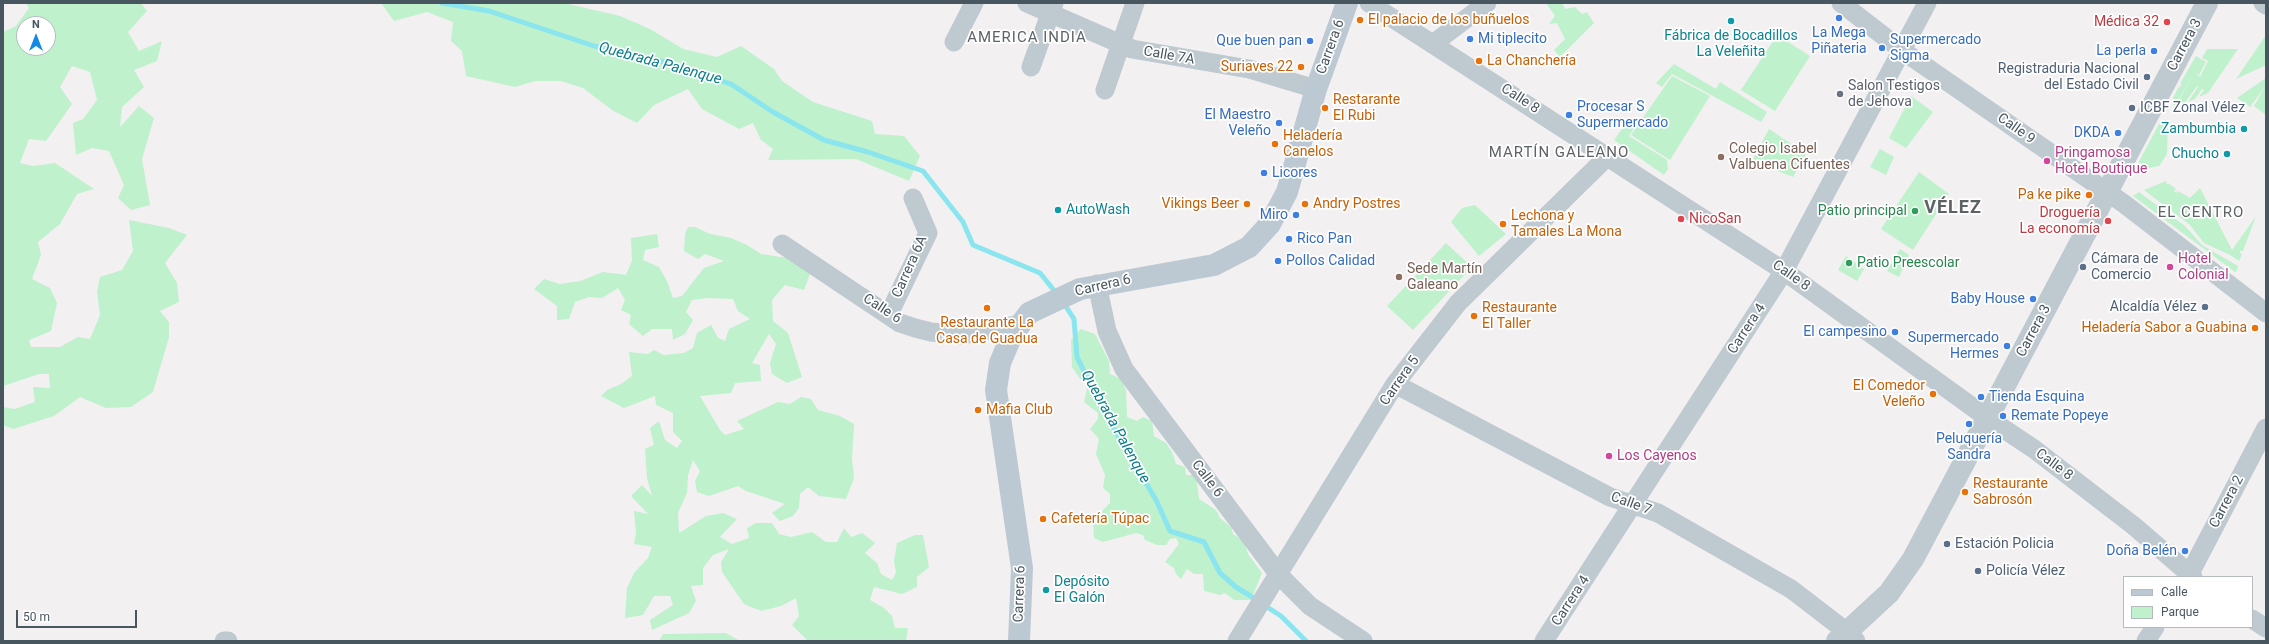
<!DOCTYPE html>
<html>
<head>
<meta charset="utf-8">
<style>
	body { margin:0 }
	#map { position:relative; width:2269px; height:644px; overflow:hidden; background:#f3f0f1; font-family:Roboto,sans-serif }
	canvas { display:block }
	.frame { position:absolute; inset:0; border:4px solid #48565f; pointer-events:none }
	.legend { position:absolute; left:2123px; top:576px; width:130px; height:52px; box-sizing:border-box; background:#fff; border:1px solid #b6bbbf; margin:0; padding:5px 7px; list-style:none; font-size:12px; color:#48565f }
	.legend li { display:flex; align-items:center; gap:8px; height:20px }
	.legend b { width:20px; border:1px solid #b6bbbf }
	.north { position:absolute; left:16px; top:16px; width:40px; height:40px; box-sizing:border-box; background:#fff; border:1px solid #b6bbbf; border-radius:50%; rotate:0deg; font-size:11px; font-weight:700; line-height:16px; text-align:center; color:#48565f }
	.north::after { content:''; display:block; margin:auto; width:14px; height:18px; background:#1488e9; clip-path:polygon(50% 0,100% 100%,50% 72%,0 100%) }
	.scale { position:absolute; left:16px; top:610px; width:121px; height:18px; box-sizing:border-box; border:2px solid #48565f; border-top:0; padding-left:5px; font-size:12px; line-height:14px; white-space:nowrap; color:#48565f; -webkit-text-stroke:3px #fff; paint-order:stroke }
</style>
</head>
<body>
<div id="map">
<canvas width="2269" height="644"></canvas>
<div class="frame"></div>
<ul class="legend">
<li><b style="height:5px;background:#bcc9d2"></b>Calle</li>
<li><b style="height:11px;background:#bef1cc"></b>Parque</li>
</ul>
<div class="north">N</div>
<div class="scale">50 m</div>
</div>
<script>
const c = document.querySelector('canvas').getContext('2d');
c.lineJoin = 'round';
function paint(path, color) { c.fillStyle = color; c.fill(path, 'evenodd'); }
const poly = rows => new Path2D(rows.map(r => 'M' + r).join(''));
function stroke(path, color, width, dash) { c.strokeStyle = color; c.lineWidth = width; c.lineCap = dash ? 'butt' : 'round'; c.setLineDash(dash || []); c.stroke(path); }
function label(font, color, halo, rows, align = 'center') {
  c.font = font + ' Roboto,sans-serif'; c.lineWidth = 3.5; c.setLineDash([]); c.textBaseline = 'middle'; c.strokeStyle = halo; c.fillStyle = color; for (const [text, x, y, turn = 0] of rows) {
    c.save(); c.translate(x, y); c.rotate((+turn || 0) * Math.PI / 180); c.textAlign = isNaN(turn) ? turn : align; if (halo) c.strokeText(text, 0, 0); c.fillText(text, 0, 0); c.restore();
  }
}
paint(poly([
	[26,3,141,3,147,11,128,32,139,51,162,41,157,61,134,70,144,87,122,107,120,127,139,106,154,118,142,159,150,205,131,210,118,198,124,185,109,151,92,148,76,155,73,123,83,119,97,100,90,72,72,66,60,87,72,104,46,141,29,139,20,163,33,166,55,163,94,189,77,194,60,224,38,242,41,255,32,279,50,288,57,303,51,331,29,340,31,347,60,347,78,337,90,339,100,315,97,292,100,277,122,270,133,251,129,220,169,228,187,235,165,263,177,283,179,302,160,311,169,322,169,337,153,392,131,407,106,408,80,397,54,416,13,429,3,425,3,407,15,409,35,402,33,387,50,388,49,374,39,374,3,386,3,32,16,26,29,8],
	[24,24,48,24,48,48,24,48],
	[381,3,564,3,620,16,650,29,683,49,717,57,741,46,774,69,782,81,813,102,872,121,875,134,904,136,920,156,909,181,856,159,768,160,773,149,761,140,753,123,739,129,702,109,688,89,654,105,637,123,612,110,583,88,561,81,535,81,515,87,466,76,462,51,451,41,453,22,427,12,394,21],
	[1546,3,1562,3,1565,9,1575,7,1582,14,1587,12,1594,23,1560,57,1554,50,1565,39,1557,23,1549,24,1555,16],
	[1777,35,1810,56,1775,111,1741,90],
	[2266,35,2266,65,2236,79],
	[2207,49,2238,49,2208,93,2199,97,2204,90,2202,89,2195,99,2188,102,2198,87,2197,86,2184,104,2175,108,2194,72,2174,108,2173,98,2178,88,2181,86,2181,82,2196,56,2206,62,2199,75,2195,73,2200,77,2208,61,2202,58],
	[1674,64,1716,89,1720,82,1767,112,1761,122,1672,74,1662,87,1656,83],
	[1672,76,1710,96,1670,160,1631,135],
	[2266,78,2266,115,2254,106,2265,87,2250,107,2237,98],
	[1911,96,1933,112,1906,148,1889,138],
	[1630,118,1637,123,1629,136,1667,160,1668,169,1664,175,1614,140],
	[2168,121,2167,154,2159,166,2134,171,2159,124],
	[1769,129,1806,154,1793,177,1752,161],
	[1880,149,1894,157,1886,175,1870,167],
	[1919,172,1949,194,1913,250,1881,229],
	[2166,181,2167,185,2168,183,2176,189,2174,191,2176,193,2178,191,2190,198,2200,188,2232,250,2256,216,2243,251,2240,251,2240,253,2242,254,2239,261,2230,255,2204,243,2190,225,2144,190],
	[2139,192,2185,226,2202,245,2238,266,2237,271,2235,272,2133,196],
	[1475,205,1506,234,1479,256,1451,222,1462,208],
	[688,227,695,227,710,234,731,238,747,245,761,254,795,259,811,271,804,290,785,285,772,300,773,321,788,333,802,377,787,383,772,374,770,363,776,344,769,334,752,363,760,365,761,381,735,383,731,393,700,396,720,430,725,435,744,429,737,421,778,402,790,404,801,397,811,399,818,410,840,416,854,424,852,458,854,478,846,499,819,496,808,487,800,494,799,508,793,516,780,521,772,513,785,504,746,491,738,486,709,496,697,492,695,481,700,471,693,460,688,475,687,493,678,513,679,533,706,516,723,513,737,519,720,537,732,544,749,538,747,528,756,523,772,523,779,534,791,537,812,532,826,542,837,542,844,528,851,537,862,533,875,543,865,553,877,563,881,574,892,580,896,573,894,561,897,543,915,535,923,535,929,567,917,577,917,587,902,594,874,587,870,600,884,608,892,616,895,628,908,628,906,641,808,641,792,625,799,616,796,598,781,606,761,611,744,604,722,572,721,562,729,549,713,555,703,568,703,585,691,586,696,601,689,613,652,630,650,620,673,605,670,596,654,596,643,615,625,618,627,588,634,573,648,558,652,547,634,544,636,533,634,511,648,514,631,496,642,485,652,496,647,478,645,449,654,445,650,428,659,421,665,440,677,448,682,441,673,432,673,413,656,405,655,396,624,408,601,396,607,390,621,384,632,376,629,352,648,354,654,350,664,355,684,353,693,348,697,333,711,325,718,338,725,341,729,329,750,319,738,311,733,299,708,298,692,300,686,312,693,320,685,334,673,340,672,329,652,329,643,336,629,324,631,315,621,310,625,300,618,288,602,298,589,297,575,302,569,319,557,320,557,306,534,289,544,279,560,284,580,281,603,272,626,275,632,261,631,238,657,234,659,247,645,250,643,260,659,267,667,281,673,298,682,296,704,268,724,261,705,254,698,259,684,251,685,234],
	[1446,243,1472,267,1413,330,1387,306],
	[1900,249,1909,255,1899,277,1887,271],
	[1846,256,1864,269,1857,281,1838,270],
	[1081,329,1095,334,1109,361,1110,374,1121,379,1126,390,1127,417,1137,421,1143,417,1152,421,1154,436,1166,443,1172,452,1176,464,1185,467,1186,475,1196,475,1199,499,1216,510,1220,518,1231,527,1233,534,1244,541,1248,554,1262,573,1251,600,1234,600,1225,593,1220,595,1204,591,1203,574,1194,574,1187,569,1181,579,1176,574,1174,568,1165,562,1179,544,1176,538,1170,539,1166,545,1157,545,1145,540,1143,535,1136,533,1103,542,1094,538,1093,520,1110,503,1110,494,1103,488,1105,475,1096,454,1099,439,1090,429,1098,419,1098,413,1084,402,1087,389,1086,382,1081,380,1072,367,1071,340],
	[726,633,740,641,659,641,663,634]
]), '#bef1cc');
stroke(poly([
	[442,3,489,11,594,46,665,62,731,84,773,112,824,140,868,152,923,171,963,222,973,245,1040,273,1057,294],
	[1063,302,1074,319,1077,357,1102,408,1156,500,1170,531,1204,542,1220,573,1236,587,1257,600],
	[1264,605,1281,616,1306,641]
]), '#8ae5ef', 5);
stroke(poly([
	[1027,3,1132,49,1249,69,1316,89],
	[1369,3,1784,271,1989,419,2034,449,2134,526,2193,577],
	[1841,3,1903,51,2123,203,2266,313],
	[2263,3,2266,5],
	[954,42,974,3],
	[1434,43,1487,3],
	[1031,67,1054,3],
	[1105,90,1135,3],
	[782,244,900,323,915,328,931,332,963,335,1020,324],
	[1097,284,1107,331,1124,369,1279,575,1310,606,1363,641],
	[889,314,928,233,913,198],
	[1395,384,1610,497,1658,513,1791,589,1847,632,1856,641],
	[2188,577,2266,428],
	[2252,619,2266,628],
	[224,641,228,641],
	[1237,641,1395,384,1458,303,1608,156],
	[1544,641,1784,271,1927,3],
	[2146,641,2155,627]
]), '#bec9d0', 19);
stroke(poly([
	[1837,641,1889,593,1913,559,2207,3]
]), '#bec9d0', 22);
stroke(poly([
	[1019,641,1022,568,996,390,1000,363,1011,337,1029,313,1080,289,1214,265,1249,247,1270,224,1287,192,1316,89,1347,3]
]), '#bcc9d2', 22);
for (const [x, y, r, color] of [
	[1839,18,4,"#3f7fe0"],
	[1360,20,4,"#e8710a"],
	[1731,21,4,"#0f9aa8"],
	[2167,22,4,"#e0444e"],
	[1470,39,4,"#3f7fe0"],
	[1310,41,4,"#3f7fe0"],
	[1882,48,4,"#3f7fe0"],
	[2154,51,4,"#3f7fe0"],
	[1479,61,4,"#e8710a"],
	[1301,67,4,"#e8710a"],
	[2147,77,4,"#5c6f8a"],
	[1840,94,4,"#6b7280"],
	[1325,108,4,"#e8710a"],
	[2132,108,4,"#5c6f8a"],
	[1569,115,4,"#3f7fe0"],
	[1279,123,4,"#3f7fe0"],
	[2244,129,4,"#0f9aa8"],
	[2118,133,4,"#3f7fe0"],
	[1275,144,4,"#e8710a"],
	[2227,154,4,"#0f9aa8"],
	[1721,157,4,"#8d6e63"],
	[2047,161,4,"#d1479c"],
	[1264,173,4,"#3f7fe0"],
	[2089,195,4,"#e8710a"],
	[1247,204,4,"#e8710a"],
	[1305,204,4,"#e8710a"],
	[1058,210,4,"#0f9aa8"],
	[1915,211,4,"#2e9e5b"],
	[1296,215,4,"#3f7fe0"],
	[1681,219,4,"#e0444e"],
	[2108,221,4,"#e0444e"],
	[1503,224,4,"#e8710a"],
	[1289,239,4,"#3f7fe0"],
	[1278,261,4,"#3f7fe0"],
	[1849,263,4,"#2e9e5b"],
	[2083,267,4,"#5c6f8a"],
	[2170,267,4,"#d1479c"],
	[1399,277,4,"#8d6e63"],
	[2033,299,4,"#3f7fe0"],
	[2205,307,4,"#5c6f8a"],
	[987,308,4,"#e8710a"],
	[1474,316,4,"#e8710a"],
	[2255,328,4,"#e8710a"],
	[1895,332,4,"#3f7fe0"],
	[2007,346,4,"#3f7fe0"],
	[1933,394,4,"#e8710a"],
	[1981,397,4,"#3f7fe0"],
	[978,410,4,"#e8710a"],
	[2003,416,4,"#3f7fe0"],
	[1969,424,4,"#3f7fe0"],
	[1609,456,4,"#d1479c"],
	[1965,492,4,"#e8710a"],
	[1043,519,4,"#e8710a"],
	[1947,544,4,"#5c6f8a"],
	[2185,551,4,"#3f7fe0"],
	[1978,571,4,"#5c6f8a"],
	[1046,590,4,"#0f9aa8"]
]) { const dot = new Path2D(); dot.arc(x, y, r, 0, 2 * Math.PI); c.fillStyle = color; c.fill(dot); stroke(dot, '#fff', 1.5); }
label('14px', '#c56008', '#fff', [
	["El palacio de los buñuelos",1368,20],
	["La Chanchería",1487,61],
	["Suriaves 22",1293,67,"right"],
	["Restarante",1333,100],
	["El Rubi",1333,116],
	["Heladería",1283,136],
	["Canelos",1283,152],
	["Pa ke pike",2081,195,"right"],
	["Vikings Beer",1239,204,"right"],
	["Andry Postres",1313,204],
	["Lechona y",1511,216],
	["Tamales La Mona",1511,232],
	["Restaurante",1482,308],
	["El Taller",1482,324],
	["Restaurante La",987,323,"center"],
	["Casa de Guadua",987,339,"center"],
	["Heladería Sabor a Guabina",2247,328,"right"],
	["El Comedor",1925,386,"right"],
	["Veleño",1925,402,"right"],
	["Mafia Club",986,410],
	["Restaurante",1973,484],
	["Sabrosón",1973,500],
	["Cafetería Túpac",1051,519]
], 'left');
label('14px', '#be3a42', '#fff', [
	["Médica 32",2159,22],
	["Droguería",2100,213],
	["La economía",2100,229],
	["NicoSan",1689,219,"left"]
], 'right');
label('14px', '#366cbe', '#fff', [
	["La Mega",1839,33,"center"],
	["Piñateria",1839,49,"center"],
	["Mi tiplecito",1478,39,"left"],
	["Supermercado",1890,40,"left"],
	["Sigma",1890,56,"left"],
	["Que buen pan",1302,41],
	["La perla",2146,51],
	["Procesar S",1577,107,"left"],
	["Supermercado",1577,123,"left"],
	["El Maestro",1271,115],
	["Veleño",1271,131],
	["DKDA",2110,133],
	["Licores",1272,173,"left"],
	["Miro",1288,215],
	["Rico Pan",1297,239,"left"],
	["Pollos Calidad",1286,261,"left"],
	["Baby House",2025,299],
	["El campesino",1887,332],
	["Supermercado",1999,338],
	["Hermes",1999,354],
	["Tienda Esquina",1989,397,"left"],
	["Remate Popeye",2011,416,"left"],
	["Peluquería",1969,439,"center"],
	["Sandra",1969,455,"center"],
	["Doña Belén",2177,551]
], 'right');
label('14px', '#0d838f', '#fff', [
	["Fábrica de Bocadillos",1731,36,"center"],
	["La Veleñita",1731,52,"center"],
	["Zambumbia",2236,129],
	["Chucho",2219,154],
	["AutoWash",1066,210,"left"],
	["Depósito",1054,582,"left"],
	["El Galón",1054,598,"left"]
], 'right');
label('14px', '#48565f', '#fff', [
	["Carrera 3",2185,45,-62],
	["Carrera 6",1331,47,-70],
	["Calle 7A",1169,56,10],
	["Calle 8",1520,99,33],
	["Calle 9",2016,129,35],
	["Carrera 6A",910,267,-66],
	["Calle 8",1791,276,35],
	["Carrera 6",1103,286,-13],
	["Calle 6",882,309,33],
	["Carrera 4",1747,329,-57],
	["Carrera 3",2034,331,-62],
	["Carrera 5",1400,381,-55],
	["Calle 8",2054,465,37],
	["Calle 6",1207,479,53],
	["Carrera 2",2227,502,-62],
	["Calle 7",1631,504,20],
	["Carrera 6",1020,594,-88],
	["Carrera 4",1571,601,-57]
]);
label('14px', '#4e5e75', '#fff', [
	["Registraduria Nacional",2139,69,"right"],
	["del Estado Civil",2139,85,"right"],
	["ICBF Zonal Vélez",2140,108],
	["Cámara de",2091,259],
	["Comercio",2091,275],
	["Alcaldía Vélez",2197,307,"right"],
	["Estación Policia",1955,544],
	["Policía Vélez",1986,571]
], 'left');
label('14px', '#5b616d', '#fff', [
	["Salon Testigos",1848,86],
	["de Jehova",1848,102]
], 'left');
label('14px', '#785e54', '#fff', [
	["Colegio Isabel",1729,149],
	["Valbuena Cifuentes",1729,165],
	["Sede Martín",1407,269],
	["Galeano",1407,285]
], 'left');
label('14px', '#b23c85', '#fff', [
	["Pringamosa",2055,153],
	["Hotel Boutique",2055,169],
	["Hotel",2178,259],
	["Colonial",2178,275],
	["Los Cayenos",1617,456]
], 'left');
label('14px', '#27864d', '#fff', [
	["Patio principal",1907,211],
	["Patio Preescolar",1857,263,"left"]
], 'right');
c.letterSpacing = '1px';
label('15px', '#5d6266', '#fff', [
	["AMERICA INDIA",1027,38],
	["MARTÍN GALEANO",1559,153],
	["EL CENTRO",2201,213]
]);
c.letterSpacing = '0px';
label('italic 15px', '#0a7c89', '#fff', [
	["Quebrada Palenque",660,64,15],
	["Quebrada Palenque",1115,427,61]
]);
c.letterSpacing = '1px';
label('bold 18px', '#5d6266', '#fff', [
	["VÉLEZ",1953,208]
]);
c.letterSpacing = '0px';
</script>
</body>
</html>
